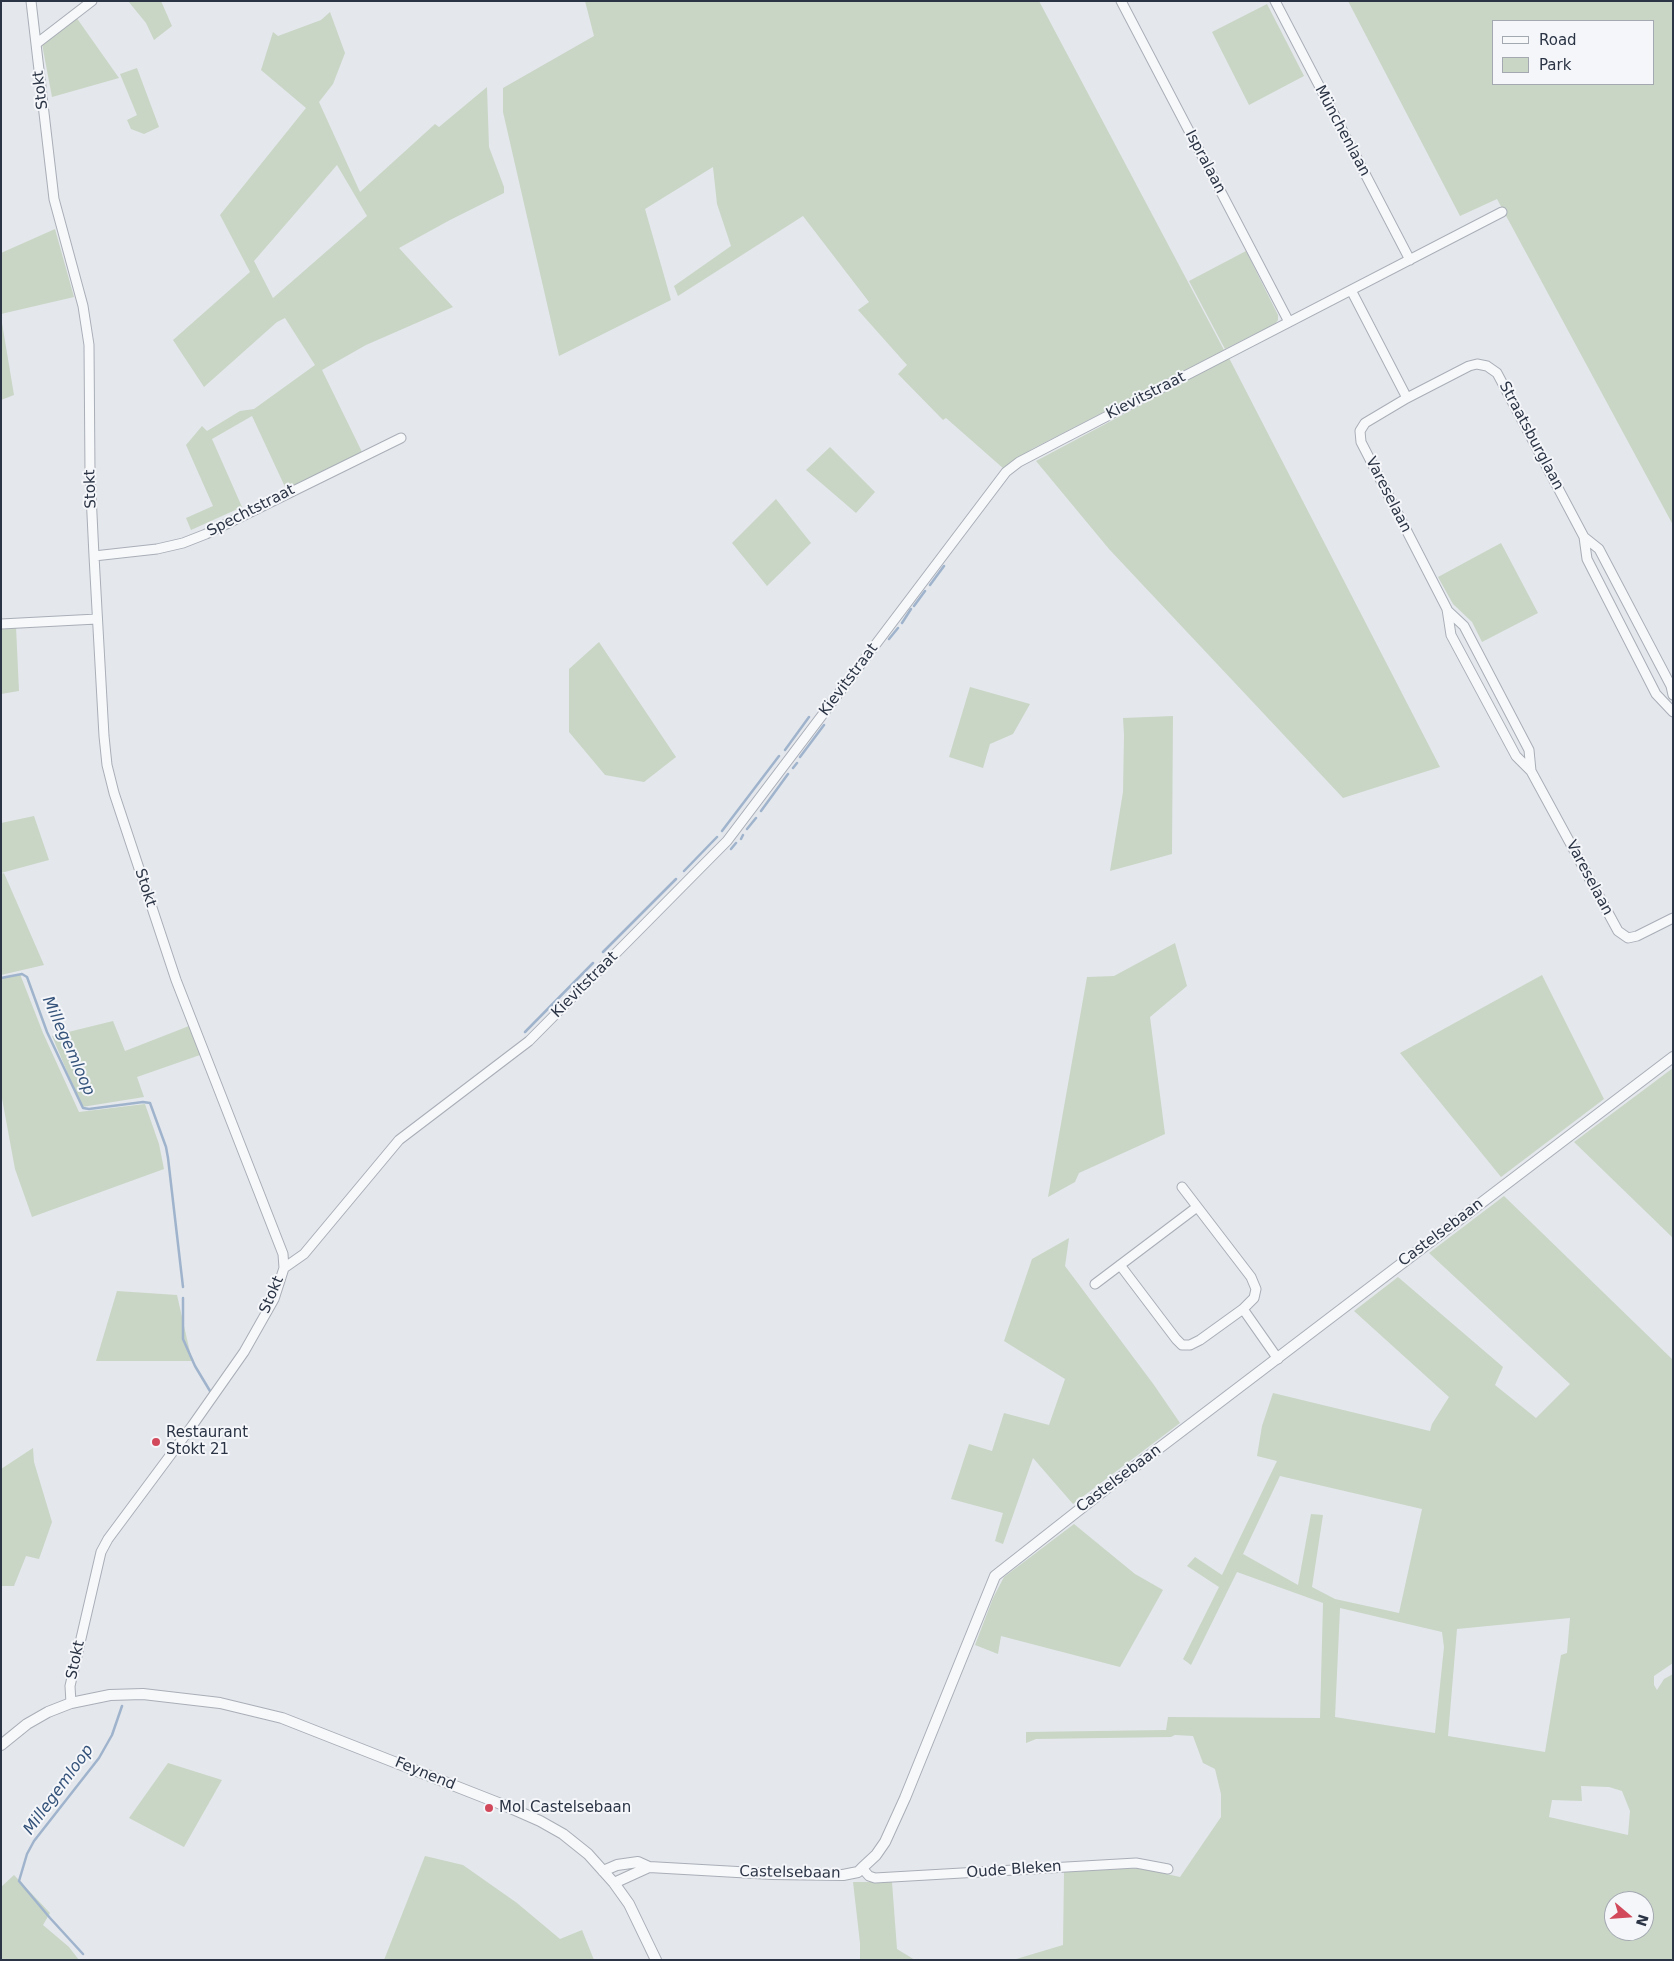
<!DOCTYPE html>
<html>
<head>
<meta charset="utf-8">
<style>
	body { margin:0 }
	#map { position:relative; width:1674px; height:1961px; overflow:hidden; background:#e4e7ec; font-family:"DejaVu Sans",sans-serif }
	canvas { display:block }
	.frame { position:absolute; inset:0; border:2px solid #2b3445; pointer-events:none }
	.legend { position:absolute; left:1492px; top:20px; width:162px; height:65px; box-sizing:border-box; background:#f4f6f9; border:1px solid #a4a8b1; margin:0; padding:6px 9px; list-style:none; font-size:15px; color:#2b3445 }
	.legend li { display:flex; align-items:center; gap:10px; height:25px }
	.legend b { width:25px; border:1px solid #a4a8b1 }
	.north { position:absolute; left:1604px; top:1891px; width:50px; height:50px; box-sizing:border-box; background:#f4f6f9; border:1px solid #a4a8b1; border-radius:50%; rotate:108deg; font-size:14px; font-weight:700; line-height:20px; text-align:center; color:#2b3445 }
	.north::after { content:''; display:block; margin:auto; width:18px; height:22px; background:#d1495b; clip-path:polygon(50% 0,100% 100%,50% 72%,0 100%) }
</style>
</head>
<body>
<div id="map">
<canvas width="1674" height="1961"></canvas>
<div class="frame"></div>
<ul class="legend">
<li><b style="height:6px;background:#f7f8fa"></b>Road</li>
<li><b style="height:14px;background:#c9d6c5"></b>Park</li>
</ul>
<div class="north">N</div>
</div>
<script>
const c = document.querySelector('canvas').getContext('2d');
c.lineJoin = 'round';
function paint(path, color) { c.fillStyle = color; c.fill(path, 'evenodd'); }
const poly = rows => new Path2D(rows.map(r => 'M' + r).join(''));
function stroke(path, color, width, dash) { c.strokeStyle = color; c.lineWidth = width; c.lineCap = dash ? 'butt' : 'round'; c.setLineDash(dash || []); c.stroke(path); }
function label(font, color, halo, rows, align = 'center') {
  c.font = font + ' "DejaVu Sans",sans-serif'; c.lineWidth = 4; c.setLineDash([]); c.textBaseline = 'middle'; c.strokeStyle = halo; c.fillStyle = color; for (const [text, x, y, turn = 0] of rows) {
    c.save(); c.translate(x, y); c.rotate((+turn || 0) * Math.PI / 180); c.textAlign = isNaN(turn) ? turn : align; if (halo) c.strokeText(text, 0, 0); c.fillText(text, 0, 0); c.restore();
  }
}
paint(poly([
	[128,1,161,1,172,26,154,40,146,23],
	[585,1,1039,1,1224,350,1032,449,1004,469,946,418,943,420,898,374,907,365,858,310,869,302,803,216,678,296,674,286,731,246,717,204,713,167,645,209,671,300,559,356,503,112,503,88,594,36],
	[1348,1,1673,1,1673,525,1497,199,1460,216],
	[1493,21,1653,21,1653,84,1493,84],
	[1267,4,1304,76,1249,105,1212,32],
	[330,12,345,53,333,84,319,102,360,192,435,124,439,127,487,87,489,147,504,187,504,193,450,220,399,248,453,307,366,345,322,370,362,452,286,489,252,416,212,439,242,507,191,530,186,518,213,506,186,445,202,426,207,431,240,411,254,409,315,365,285,318,277,322,204,387,173,340,250,272,220,215,306,108,261,70,273,32,278,36,321,20],
	[337,165,367,216,273,298,254,261],
	[76,17,119,78,52,97,42,44],
	[137,68,159,127,144,134,131,129,127,120,137,115,120,74],
	[55,229,74,297,1,314,1,253],
	[1246,251,1278,315,1278,320,1275,324,1225,349,1189,281],
	[1,317,14,395,1,400],
	[1229,358,1440,767,1343,798,1109,549,1036,461],
	[830,447,875,492,856,513,806,470],
	[776,499,811,543,767,586,732,543],
	[1501,543,1538,613,1482,642,1472,622,1453,604,1438,577],
	[16,627,19,691,1,694,1,628],
	[599,642,676,757,644,782,605,775,569,732,569,669],
	[970,687,1030,704,1013,734,990,744,983,768,949,757],
	[1173,716,1172,854,1110,871,1123,792,1124,735,1123,718],
	[34,816,49,860,1,873,1,823],
	[4,873,44,965,1,975,1,874],
	[1175,943,1187,986,1150,1017,1165,1134,1079,1173,1075,1182,1048,1197,1087,977,1114,976],
	[20,974,43,1033,79,1112,145,1104,159,1144,164,1169,32,1217,15,1169,1,1093,1,978],
	[1542,975,1604,1099,1501,1177,1400,1053],
	[113,1021,125,1051,189,1026,200,1055,137,1077,144,1097,82,1107,52,1036],
	[1673,1068,1673,1238,1574,1142],
	[1504,1196,1673,1360,1673,1663,1654,1676,1654,1685,1657,1690,1664,1679,1673,1674,1673,1960,1013,1960,1063,1945,1064,1872,1140,1868,1180,1877,1221,1817,1221,1794,1215,1769,1203,1763,1193,1736,1175,1735,1171,1737,1036,1739,1026,1743,1026,1732,1166,1730,1168,1717,1320,1718,1323,1603,1237,1572,1191,1665,1183,1659,1219,1587,1187,1566,1195,1557,1222,1575,1277,1461,1257,1456,1262,1426,1273,1393,1430,1431,1432,1424,1449,1397,1354,1311,1398,1277,1503,1367,1495,1385,1536,1418,1570,1384,1429,1253],
	[1280,1476,1422,1509,1399,1613,1335,1599,1312,1587,1323,1515,1311,1514,1298,1585,1243,1554],
	[1340,1608,1442,1632,1444,1647,1435,1733,1335,1717],
	[1570,1618,1567,1653,1561,1655,1545,1752,1448,1736,1457,1629],
	[1581,1786,1609,1787,1622,1791,1630,1811,1628,1835,1549,1817,1552,1800,1582,1801],
	[1614,1901,1644,1901,1644,1931,1614,1931],
	[1069,1238,1065,1266,1154,1385,1180,1423,1073,1504,1033,1458,1003,1544,995,1541,1003,1513,951,1499,969,1444,992,1451,1004,1413,1049,1425,1065,1379,1004,1341,1032,1259],
	[117,1291,177,1295,192,1361,96,1361],
	[33,1448,34,1462,52,1522,39,1559,26,1556,14,1586,1,1586,1,1469],
	[1074,1524,1135,1574,1163,1590,1120,1667,1001,1636,998,1654,975,1645,993,1598,1004,1577],
	[168,1763,222,1780,184,1847,129,1818],
	[425,1856,463,1865,517,1903,560,1939,582,1930,594,1960,384,1960],
	[14,1875,50,1913,43,1925,69,1947,79,1960,1,1960,1,1887],
	[853,1882,892,1882,897,1949,915,1960,860,1960,860,1943]
]), '#c9d6c5');
stroke(poly([
	[930,585,944,566],
	[914,606,925,591],
	[902,623,911,609],
	[889,639,898,628],
	[785,750,809,717],
	[800,757,824,725],
	[793,768,797,763],
	[761,811,788,774],
	[747,829,756,818],
	[722,831,779,756],
	[741,839,743,835],
	[731,849,736,843],
	[684,871,717,837],
	[603,952,676,879],
	[1,978,22,974,27,977,47,1032,83,1108,89,1109,143,1102,150,1103,166,1147,168,1158,183,1287],
	[525,1032,593,963],
	[183,1298,183,1339,195,1366,210,1391],
	[83,1954,50,1918,19,1881,27,1854,34,1841,99,1758,112,1735,122,1706]
]), '#9fb4cc', 2.5);
const minor = poly([
	[31,1,54,199,83,306,89,345,90,473,94,556,104,736,107,765,114,793,176,980,283,1254,284,1268,274,1299,244,1352,192,1426,108,1539,101,1552,70,1686,71,1703],
	[1121,1,1289,322],
	[1275,1,1410,260],
	[36,44,92,1],
	[1351,290,1407,398,1469,366,1477,364,1487,366,1497,373,1584,537,1587,559,1656,694,1673,712],
	[1407,398,1365,423,1360,431,1361,442,1447,609,1451,635,1516,756,1531,771,1618,931,1628,938,1637,936,1673,918],
	[1584,537,1599,549,1671,686,1673,695],
	[94,556,157,549,183,543,206,534,401,438],
	[1447,610,1464,626,1529,750,1531,771],
	[1,624,97,619],
	[1120,1265,1176,1339,1182,1345,1190,1345,1200,1340,1243,1309,1254,1298,1256,1289,1251,1277,1182,1187],
	[284,1268,304,1254,399,1140,529,1041,727,841,1006,472,1019,462,1061,440,1502,212],
	[1095,1284,1197,1207],
	[1243,1309,1278,1359],
	[862,1868,869,1876,875,1878,1136,1863,1168,1869]
]);
const tertiary = poly([
	[1,1745,27,1724,48,1712,71,1703,110,1695,143,1694,220,1703,282,1718,506,1806,540,1821,563,1834,588,1854,614,1883,629,1904,656,1960],
	[603,1871,617,1865,638,1862,649,1867,772,1874,843,1875,858,1872,862,1868,876,1855,885,1842,905,1798,995,1576,1112,1484,1673,1057],
	[614,1883,649,1867]
]);
stroke(minor, '#a9aeb7', 11);
stroke(tertiary, '#a9aeb7', 12);
stroke(minor, '#f7f8fa', 9);
stroke(tertiary, '#f7f8fa', 10);
for (const [x, y, r, color] of [
	[156,1442,5,"#d1495b"],
	[489,1808,5,"#d1495b"]
]) { const dot = new Path2D(); dot.arc(x, y, r, 0, 2 * Math.PI); c.fillStyle = color; c.fill(dot); stroke(dot, '#f4f6f9', 2); }
label('15px', '#2b3445', '#f4f6f9', [
	["Stokt",41,90,-97],
	["Münchenlaan",1342,131,62],
	["Ispralaan",1205,162,62],
	["Kievitstraat",1146,396,-27],
	["Straatsburglaan",1531,436,62],
	["Stokt",91,489,-92],
	["Vareselaan",1388,495,63],
	["Spechtstraat",251,511,-27],
	["Kievitstraat",849,680,-53],
	["Vareselaan",1589,878,62],
	["Stokt",145,888,72],
	["Kievitstraat",585,985,-45],
	["Castelsebaan",1441,1233,-37],
	["Stokt",272,1295,-67],
	["Castelsebaan",1119,1479,-37],
	["Stokt",76,1660,-78],
	["Feynend",425,1774,22],
	["Oude Bleken",1014,1870,-4],
	["Castelsebaan",790,1873,1]
]);
label('15px', '#2b3445', '#f4f6f9', [
	["Restaurant",166,1433],
	["Stokt 21",166,1450],
	["Mol Castelsebaan",499,1808]
], 'left');
label('italic 16px', '#34527a', '#f4f6f9', [
	["Millegemloop",68,1046,66],
	["Millegemloop",59,1790,-54]
]);
</script>
</body>
</html>
